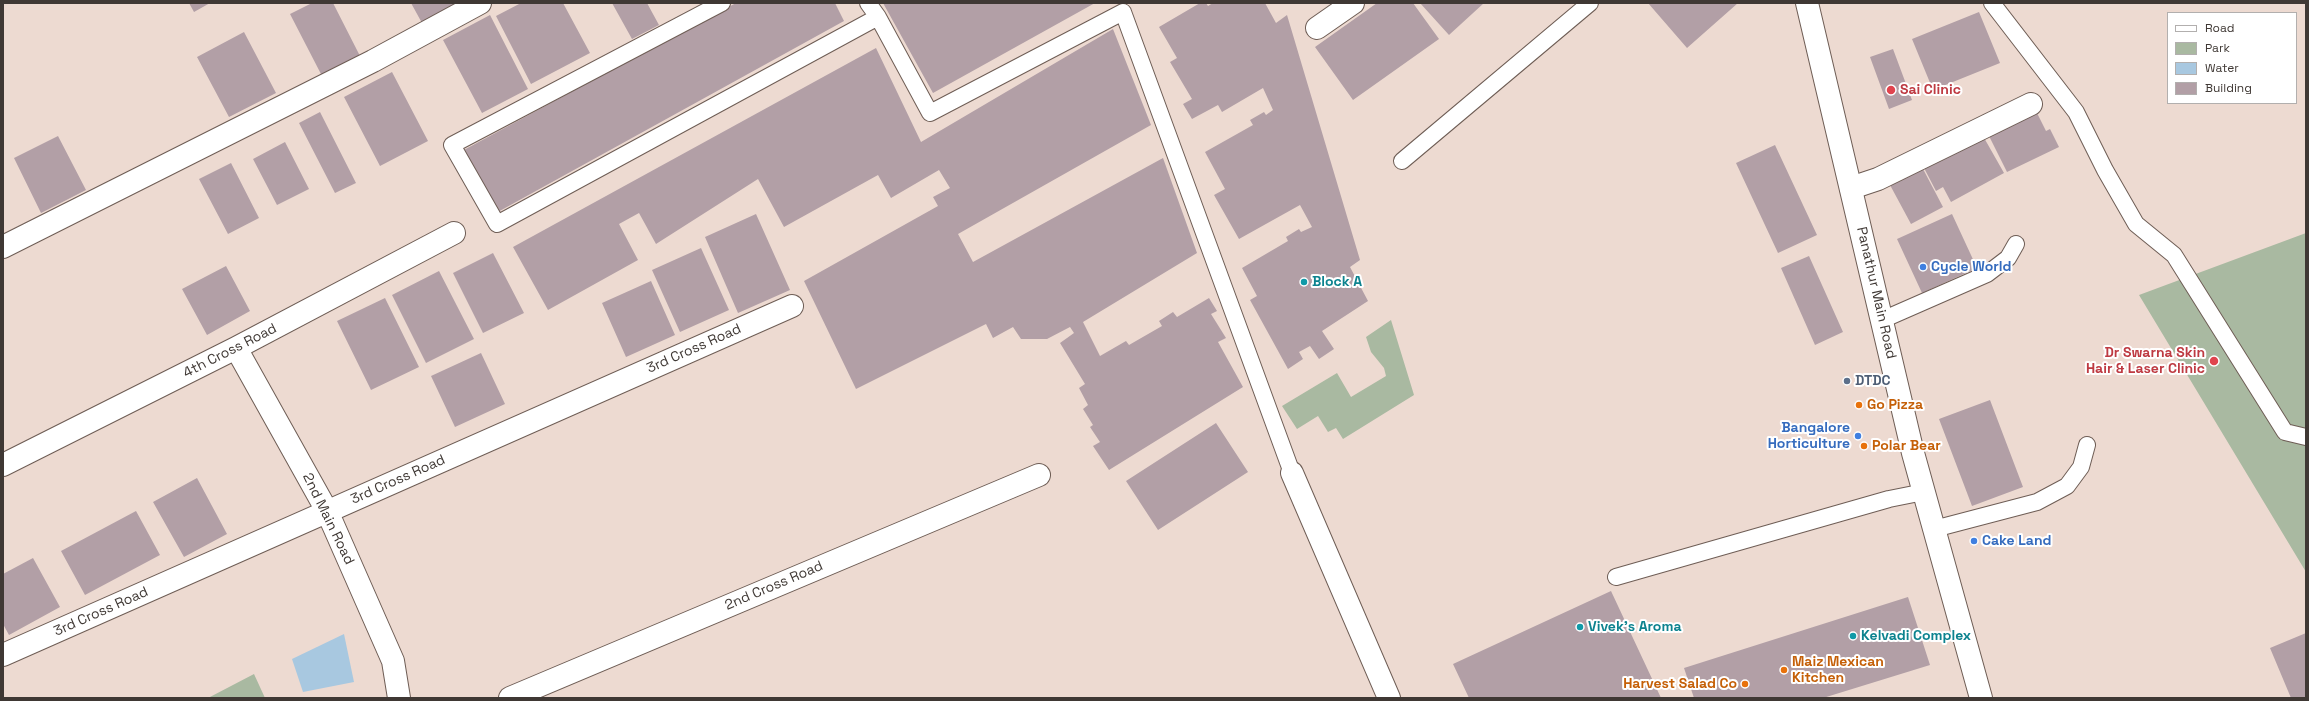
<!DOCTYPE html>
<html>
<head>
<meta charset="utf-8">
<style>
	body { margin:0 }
	#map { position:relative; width:2309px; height:701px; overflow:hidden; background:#eddad1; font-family:"Space Grotesk",sans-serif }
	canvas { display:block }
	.frame { position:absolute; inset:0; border:4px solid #3f3834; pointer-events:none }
	.legend { position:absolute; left:2167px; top:12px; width:130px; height:92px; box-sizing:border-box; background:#fff; border:1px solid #b2afae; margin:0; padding:5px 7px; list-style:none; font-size:12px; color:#3f3834 }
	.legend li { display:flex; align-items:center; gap:8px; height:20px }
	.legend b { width:20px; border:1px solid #b2afae }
</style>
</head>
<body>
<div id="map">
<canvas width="2309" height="701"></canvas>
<div class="frame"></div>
<ul class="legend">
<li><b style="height:5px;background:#fff"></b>Road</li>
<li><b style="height:11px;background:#a9b9a1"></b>Park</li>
<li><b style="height:11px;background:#a8c8e0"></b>Water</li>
<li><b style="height:11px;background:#b29fa6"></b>Building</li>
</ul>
</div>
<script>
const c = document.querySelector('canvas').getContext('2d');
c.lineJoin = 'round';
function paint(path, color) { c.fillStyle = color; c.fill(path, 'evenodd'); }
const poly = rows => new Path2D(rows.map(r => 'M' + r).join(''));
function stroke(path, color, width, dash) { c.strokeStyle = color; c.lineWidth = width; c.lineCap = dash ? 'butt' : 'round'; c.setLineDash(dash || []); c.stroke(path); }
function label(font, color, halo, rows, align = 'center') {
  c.font = font + ' "Space Grotesk",sans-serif'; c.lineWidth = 4; c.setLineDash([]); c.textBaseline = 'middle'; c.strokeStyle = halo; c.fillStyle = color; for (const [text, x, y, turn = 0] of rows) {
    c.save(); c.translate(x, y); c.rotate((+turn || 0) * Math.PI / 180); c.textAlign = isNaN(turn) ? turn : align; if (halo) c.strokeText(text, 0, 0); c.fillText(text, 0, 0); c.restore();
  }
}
paint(poly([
	[2306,233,2306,572,2139,295],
	[1391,320,1414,395,1343,439,1336,428,1328,432,1318,416,1297,429,1282,406,1337,373,1351,397,1386,376,1384,368,1371,352,1366,337],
	[254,674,265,698,208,698]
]), '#a9b9a1');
paint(poly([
	[344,634,354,682,303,692,292,659]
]), '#a8c8e0');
paint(poly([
	[189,3,210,3,194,12],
	[312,3,333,3,360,56,322,76,290,14],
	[411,3,462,3,422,23],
	[521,3,563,3,590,53,531,84,496,16],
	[612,3,647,3,659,25,632,39],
	[736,3,835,3,844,21,496,213,462,151],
	[883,3,947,4,1095,3,933,93],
	[1200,3,1206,3,1208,6,1213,3,1265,3,1276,23,1287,15,1360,260,1350,267,1368,301,1322,331,1334,349,1319,359,1310,346,1299,352,1303,359,1288,369,1250,300,1257,296,1242,268,1288,241,1286,237,1299,229,1301,232,1312,227,1300,205,1239,239,1214,195,1225,189,1205,152,1253,125,1250,120,1264,112,1266,115,1273,110,1263,88,1222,112,1218,105,1192,119,1183,104,1192,99,1170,62,1177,58,1159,27],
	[1377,3,1413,3,1439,39,1353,100,1315,47],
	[1420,3,1484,3,1449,35],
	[1648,3,1738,3,1687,48],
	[1979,12,2000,63,1933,90,1912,39],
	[490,15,528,89,482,113,443,40],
	[1113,29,1151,125,958,234,973,262,1163,158,1197,253,1083,322,1100,356,1126,341,1129,345,1162,326,1159,321,1173,312,1177,317,1209,298,1217,311,1211,314,1226,338,1218,342,1243,387,1109,470,1093,446,1100,442,1090,427,1093,425,1083,409,1088,405,1079,388,1085,384,1060,343,1074,333,1070,327,1047,339,1021,339,1013,327,993,338,986,324,856,389,804,281,938,206,933,197,950,188,939,170,891,198,878,175,784,227,758,179,656,244,639,213,619,224,638,260,548,310,513,247,876,48,921,142],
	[244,32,276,93,229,117,197,57],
	[1893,49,1912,100,1889,109,1870,57],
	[392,72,428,141,380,166,344,97],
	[2036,111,2046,131,2050,129,2059,147,2007,172,1988,134],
	[320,112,356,183,335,193,299,123],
	[58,136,86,190,41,213,14,158],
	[1983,136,2004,173,1951,202,1943,187,1936,191,1924,168],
	[285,142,309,189,277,205,253,159],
	[1775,145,1817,235,1778,253,1736,163],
	[231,163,259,218,228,234,199,179],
	[1922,167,1943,207,1911,224,1890,185],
	[756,214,790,290,738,313,705,237],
	[1952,214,1977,268,1922,293,1897,239],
	[701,248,729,310,680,332,652,270],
	[493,253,524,313,483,333,453,273],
	[1809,256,1843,332,1815,345,1781,268],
	[226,266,250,311,207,335,182,289],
	[439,271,474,339,426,363,392,295],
	[651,281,675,335,626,357,602,303],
	[385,298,419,367,371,390,337,321],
	[481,353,505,404,455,427,431,376],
	[1990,400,2023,487,1972,506,1939,419],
	[1216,423,1248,472,1158,530,1126,481],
	[197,478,227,534,184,557,153,502],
	[136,511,160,555,85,595,61,551],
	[33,558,60,607,9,635,3,624,3,574],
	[1611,591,1661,698,1469,698,1453,664],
	[1908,597,1930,665,1823,698,1694,698,1684,668],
	[2306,633,2306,698,2291,698,2270,648]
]), '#b29fa6');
const lane = poly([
	[722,3,452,145,497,224,878,17,930,113,1123,12,1292,473],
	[868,3,878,17],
	[1992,3,2076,112,2105,170,2136,224,2174,255,2285,432,2306,437],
	[1402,161,1590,3],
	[1882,320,1987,274,2008,258,2016,244],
	[1934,529,2037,502,2067,486,2081,467,2087,445],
	[1616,577,1889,499,1924,492]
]);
const street = poly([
	[1317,28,1353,3],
	[1851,188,1878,179,2031,104],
	[3,247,373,61,480,3],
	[236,348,327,511,393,661,399,698],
	[3,465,236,348,454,233],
	[1292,473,1389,698],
	[3,655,792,306],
	[510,698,1039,475]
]);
const secondary = poly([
	[1807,3,1913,453,1981,698]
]);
stroke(lane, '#6e5d55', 18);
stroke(street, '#6e5d55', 24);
stroke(secondary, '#6e5d55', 24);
stroke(lane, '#fff', 16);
stroke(street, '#fff', 22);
stroke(secondary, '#fff', 22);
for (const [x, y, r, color] of [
	[1891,90,5,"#e0444e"],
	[1923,267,4,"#3f7fe0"],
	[1304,282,4,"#0f9aa8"],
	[2214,361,5,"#e0444e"],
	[1847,381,4,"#5c6f8a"],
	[1859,405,4,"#e8710a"],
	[1858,436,4,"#3f7fe0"],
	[1864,446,4,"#e8710a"],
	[1974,541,4,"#3f7fe0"],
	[1580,627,4,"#0f9aa8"],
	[1853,636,4,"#0f9aa8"],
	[1784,670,4,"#e8710a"],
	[1745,684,4,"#e8710a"]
]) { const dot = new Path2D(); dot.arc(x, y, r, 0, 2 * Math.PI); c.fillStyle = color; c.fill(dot); stroke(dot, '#fff', 1.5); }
label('bold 14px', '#be3a42', '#fff', [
	["Sai Clinic",1900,90],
	["Dr Swarna Skin",2205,353,"right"],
	["Hair & Laser Clinic",2205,369,"right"]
], 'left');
label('bold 14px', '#366cbe', '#fff', [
	["Cycle World",1931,267],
	["Bangalore",1850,428,"right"],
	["Horticulture",1850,444,"right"],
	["Cake Land",1982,541]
], 'left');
label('bold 14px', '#0d838f', '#fff', [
	["Block A",1312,282],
	["Vivek's Aroma",1588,627],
	["Kelvadi Complex",1861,636]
], 'left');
label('14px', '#3f3834', '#fff', [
	["Panathur Main Road",1876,293,77],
	["3rd Cross Road",694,349,-24],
	["4th Cross Road",230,351,-27],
	["3rd Cross Road",398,480,-24],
	["2nd Main Road",328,519,64],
	["2nd Cross Road",774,586,-23],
	["3rd Cross Road",101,612,-24]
]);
label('bold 14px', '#4e5e75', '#fff', [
	["DTDC",1855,381]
], 'left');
label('bold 14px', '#c56008', '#fff', [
	["Go Pizza",1867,405],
	["Polar Bear",1872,446],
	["Maiz Mexican",1792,662],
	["Kitchen",1792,678],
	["Harvest Salad Co",1737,684,"right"]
], 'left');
</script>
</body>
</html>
